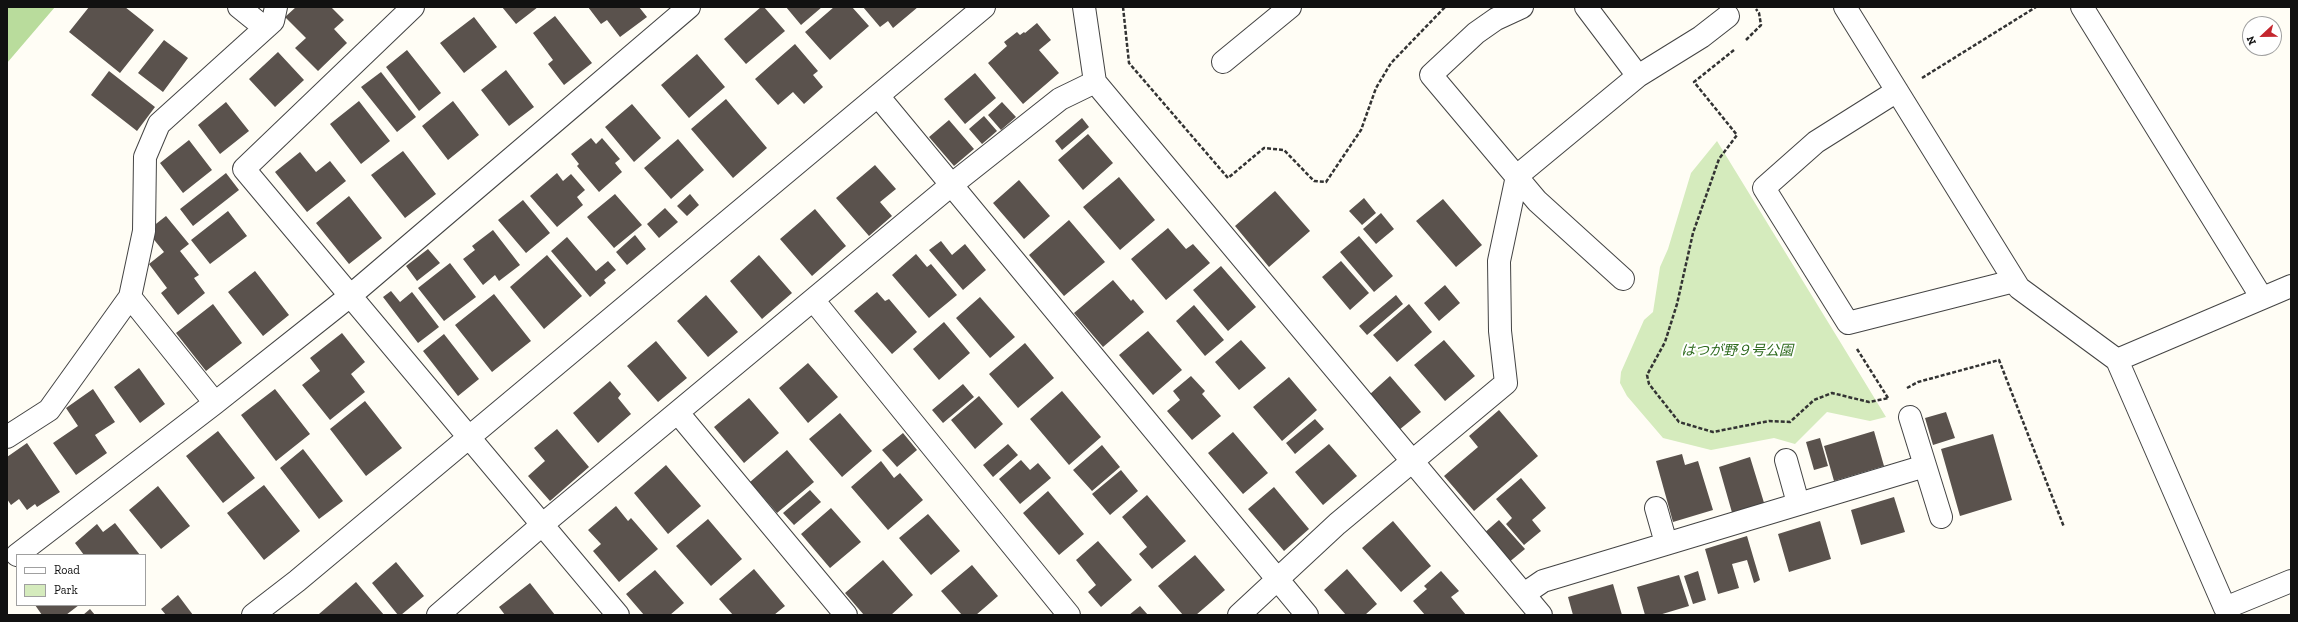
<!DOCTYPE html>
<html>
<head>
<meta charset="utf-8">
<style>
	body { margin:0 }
	#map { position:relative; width:2298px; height:622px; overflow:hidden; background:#fffdf5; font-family:"Zilla Slab",serif }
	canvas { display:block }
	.frame { position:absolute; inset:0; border:8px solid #111; pointer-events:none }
	.legend { position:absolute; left:16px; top:554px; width:130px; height:52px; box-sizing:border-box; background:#fff; border:1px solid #a0a0a0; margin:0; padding:5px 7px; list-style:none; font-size:12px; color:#111 }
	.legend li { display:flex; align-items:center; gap:8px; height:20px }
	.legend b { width:20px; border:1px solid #a0a0a0 }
	.north { position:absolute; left:2242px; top:16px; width:40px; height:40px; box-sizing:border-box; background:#fff; border:1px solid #a0a0a0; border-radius:50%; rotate:248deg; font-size:11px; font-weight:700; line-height:16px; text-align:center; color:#111 }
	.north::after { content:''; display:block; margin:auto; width:14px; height:18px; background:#c4262e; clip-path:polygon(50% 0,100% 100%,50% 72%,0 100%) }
</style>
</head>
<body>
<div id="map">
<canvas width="2298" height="622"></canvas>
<div class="frame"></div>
<ul class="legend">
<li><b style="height:5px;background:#fff"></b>Road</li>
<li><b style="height:11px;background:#d5ebbd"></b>Park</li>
</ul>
<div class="north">N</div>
</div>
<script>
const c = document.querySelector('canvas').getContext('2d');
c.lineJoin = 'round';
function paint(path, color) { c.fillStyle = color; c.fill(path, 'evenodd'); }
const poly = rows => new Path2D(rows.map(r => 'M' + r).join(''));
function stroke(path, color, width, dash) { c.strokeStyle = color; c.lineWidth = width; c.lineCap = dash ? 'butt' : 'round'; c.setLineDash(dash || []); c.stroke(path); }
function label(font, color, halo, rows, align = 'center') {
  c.font = font + ' "Zilla Slab","Noto Sans JP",serif'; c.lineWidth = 4; c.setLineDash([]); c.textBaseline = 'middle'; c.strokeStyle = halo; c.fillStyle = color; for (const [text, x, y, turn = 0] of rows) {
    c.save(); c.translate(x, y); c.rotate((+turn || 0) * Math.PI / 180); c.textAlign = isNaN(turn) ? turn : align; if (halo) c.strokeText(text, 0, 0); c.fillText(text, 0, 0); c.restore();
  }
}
paint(poly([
	[1717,141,1839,340,1886,417,1870,421,1827,412,1795,444,1774,438,1711,450,1663,438,1627,396,1620,383,1621,372,1644,320,1653,312,1660,267,1668,249,1691,173]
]), '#d5ebbd');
paint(poly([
	[7,7,55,7,7,63]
]), '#b9dc9c');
paint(poly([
	[89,7,125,7,154,30,120,73,69,32],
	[296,7,331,7,344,20,334,29,347,43,318,71,295,48,306,38,285,17],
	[502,7,538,7,516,24],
	[588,7,639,7,647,17,620,37,607,20,601,24],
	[761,7,764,7,785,31,746,64,724,39],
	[786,7,822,7,801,25],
	[834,7,852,7,869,26,830,60,805,32],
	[863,7,918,7,893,28,888,21,880,27],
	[555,16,592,63,564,85,548,64,553,60,533,33],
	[474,17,497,47,464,73,440,43],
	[1037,23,1051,40,1039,50,1059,73,1023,104,988,63,1007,46,1004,42,1017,32,1020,35,1024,32,1025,33],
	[164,40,188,58,163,92,138,73],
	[795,44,818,71,813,75,823,87,804,104,793,92,778,105,755,79],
	[407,50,441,93,419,111,386,67],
	[278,52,304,80,275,107,249,79],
	[697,54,725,87,689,118,661,85],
	[506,70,534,107,509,126,481,90],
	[109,71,155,107,137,131,91,95],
	[381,72,416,117,397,132,361,87],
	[975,73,996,98,965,124,944,99],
	[726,99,767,148,733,178,691,129],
	[359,101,390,141,361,164,330,124],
	[453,101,479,135,448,160,422,126],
	[226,102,249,131,220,154,198,125],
	[1002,102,1016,117,1001,130,988,115],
	[632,104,661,138,634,162,605,127],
	[984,116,997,131,982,144,969,129],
	[1082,118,1089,127,1062,150,1055,141],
	[949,120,974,149,954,166,929,137],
	[1088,134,1113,163,1083,190,1058,160],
	[591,138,596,144,602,138,620,159,615,163,622,172,599,192,577,166,579,164,571,154],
	[678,139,704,170,671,199,644,168],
	[189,140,212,170,183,193,160,163],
	[403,151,436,194,405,218,371,175],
	[300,152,316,172,330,161,346,181,307,212,275,172],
	[875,165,896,189,880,202,892,216,869,236,836,198],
	[226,173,239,190,193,226,180,209],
	[557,173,563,181,571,174,585,190,577,197,583,205,557,227,530,196],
	[1119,177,1155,220,1120,250,1083,207],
	[1019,180,1050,216,1024,239,993,203],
	[1275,191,1310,231,1269,267,1235,226],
	[615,194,642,225,614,248,587,217],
	[690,194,699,205,687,216,677,206],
	[349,196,382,238,349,264,316,223],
	[1364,198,1376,213,1362,225,1349,211],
	[1443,199,1482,245,1456,267,1416,221],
	[523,200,550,233,526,253,498,220],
	[665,208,678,222,659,238,647,224],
	[815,209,846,246,812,276,780,239],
	[228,211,247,236,210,264,191,240],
	[1381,213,1394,229,1376,244,1363,229],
	[166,216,189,244,180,251,199,275,194,278,205,293,178,315,161,293,167,288,149,264,164,252,147,231],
	[1069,220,1105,262,1064,296,1029,255],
	[1168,228,1186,249,1193,244,1210,263,1166,300,1131,259],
	[493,230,520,265,499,281,495,275,483,285,463,259,475,250,472,246],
	[635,235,646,249,627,265,616,252],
	[1359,236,1393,276,1374,292,1340,252],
	[567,237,596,271,608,261,616,270,604,280,606,283,590,297,551,251],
	[941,241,952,255,965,244,986,270,963,290,929,250],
	[428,249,440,263,417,281,406,266],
	[916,254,927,267,931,264,957,295,929,318,892,275],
	[547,255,582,296,544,329,510,287],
	[759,255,792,293,762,319,730,281],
	[1341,261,1369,293,1350,310,1322,277],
	[450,263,476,297,444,321,418,288],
	[1221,266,1256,307,1228,331,1193,290],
	[255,271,289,315,263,336,228,292],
	[1113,280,1131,301,1133,299,1144,312,1103,347,1074,313],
	[1445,285,1460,303,1439,321,1424,303],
	[391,291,400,302,412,292,439,327,418,343,383,297],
	[877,292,885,301,889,299,917,332,892,354,854,311],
	[494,294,531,341,492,372,455,325],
	[706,295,738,332,708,357,677,321],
	[1396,295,1403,304,1367,335,1359,326],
	[980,297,1015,337,990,358,956,318],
	[213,304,242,343,206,371,176,333],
	[1409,304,1432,332,1397,362,1373,335],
	[1194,305,1224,340,1205,356,1176,321],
	[944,322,970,353,939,380,913,349],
	[1148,331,1182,370,1153,395,1119,355],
	[342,333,365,362,351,374,365,392,330,420,302,385,320,371,310,358],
	[444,334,479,379,458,396,423,351],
	[1241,340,1266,368,1239,390,1215,362],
	[1444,340,1475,376,1445,401,1414,365],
	[656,341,687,378,658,402,627,366],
	[1025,343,1054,378,1018,408,989,374],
	[808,363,838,397,808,423,779,388],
	[139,368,165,404,140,423,114,387],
	[1191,376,1205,391,1202,394,1221,416,1192,440,1167,411,1180,400,1173,391],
	[1390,376,1421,412,1399,430,1369,395],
	[1289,377,1317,410,1282,441,1253,407],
	[610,381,621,394,618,398,631,414,598,443,573,413],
	[963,384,974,397,943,423,932,410],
	[93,389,115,422,95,435,107,453,76,475,53,443,78,426,66,408],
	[275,389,310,434,276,461,241,415],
	[1062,391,1101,437,1069,465,1030,419],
	[979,396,1003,424,975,449,951,420],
	[749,398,779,433,744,463,714,427],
	[365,401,402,448,366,476,330,429],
	[1499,410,1538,456,1474,511,1444,476,1478,447,1469,436],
	[1946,412,1955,438,1933,445,1925,418],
	[840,413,872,451,842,477,809,439],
	[1315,419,1324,429,1295,454,1286,443],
	[557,429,589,467,550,501,528,476,545,461,534,448],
	[218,431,255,478,223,503,186,456],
	[1874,431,1884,466,1834,481,1824,446],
	[1233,432,1268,473,1243,494,1208,453],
	[903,433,917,450,897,467,882,450],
	[1993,434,2012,500,1960,516,1941,449],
	[1820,438,1828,466,1814,470,1806,442],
	[27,443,60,492,37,507,35,504,27,510,19,499,11,505,7,499,7,457],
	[1008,444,1018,455,993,477,983,465],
	[1329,444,1357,476,1323,505,1295,472],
	[1102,445,1120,467,1092,491,1073,470],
	[303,449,343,501,319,519,280,468],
	[787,450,814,482,777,513,750,482],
	[1682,454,1685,465,1698,461,1713,510,1673,522,1656,461],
	[1750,457,1765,506,1733,516,1719,467],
	[1021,460,1030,470,1038,463,1051,478,1020,504,999,479],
	[881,461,894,478,900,473,923,500,888,530,851,487],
	[666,465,701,506,668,534,634,493],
	[1121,470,1138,491,1110,515,1092,494],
	[1521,478,1546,508,1532,520,1541,531,1524,545,1506,524,1512,518,1496,499],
	[264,485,300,531,264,560,227,513],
	[158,486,190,526,161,549,129,510],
	[1274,487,1309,529,1284,551,1248,509],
	[810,490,821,502,794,525,783,513],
	[1048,491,1084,534,1059,555,1023,513],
	[1147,495,1186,541,1152,569,1139,554,1147,547,1122,517],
	[1894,497,1905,532,1861,545,1851,510],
	[616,506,628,521,631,518,658,549,619,582,593,551,601,544,588,530],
	[831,508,861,542,830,568,801,534],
	[928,514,960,551,931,575,899,538],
	[708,519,742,559,711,586,676,546],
	[1499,520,1525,549,1508,563,1483,534],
	[1393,521,1431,566,1401,592,1362,548],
	[1820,521,1831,559,1789,572,1778,534],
	[115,523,140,555,84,555,75,543,97,524,103,532],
	[1747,536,1760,580,1754,583,1747,560,1732,564,1739,588,1718,594,1705,549],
	[1098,541,1132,580,1101,607,1088,592,1096,585,1076,560],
	[1195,555,1225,590,1196,615,1183,615,1158,586],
	[883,560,913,595,891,615,864,615,845,593],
	[396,562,424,596,401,615,398,615,372,583],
	[972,565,998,596,976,615,962,615,941,591],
	[754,569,785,606,774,615,733,615,719,599],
	[1347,569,1377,604,1365,615,1346,615,1324,590],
	[655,570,684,603,670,615,644,615,626,594],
	[1441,571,1459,591,1451,597,1466,615,1425,615,1413,601,1427,589,1424,586],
	[1698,571,1706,600,1693,604,1684,576],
	[1679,575,1689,606,1659,615,1645,615,1637,587],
	[356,582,384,615,320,615,319,614],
	[530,583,555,615,505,615,499,607],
	[1613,584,1622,615,1573,615,1568,597],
	[178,595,193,615,166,615,161,609],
	[35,605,79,605,66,615,42,615],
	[1140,606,1148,615,1129,615],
	[90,609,95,615,83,615]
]), '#5a524d');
const street = poly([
	[239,7,265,28],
	[413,7,244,169,618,615],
	[1522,7,1496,19,1476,33,1431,75,1537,201,1623,279],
	[1586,7,1638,76],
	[1845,7,2019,288,2117,360,2291,286],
	[2082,7,2262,298],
	[1223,62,1290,7],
	[1095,82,1541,615],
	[1897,91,1816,142,1764,188,1848,323,2014,281],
	[878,96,1307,615],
	[130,297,144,231,145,157,159,124,273,21,276,7],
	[814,301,1069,615],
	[2117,360,2225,608,2291,581],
	[678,413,846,615],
	[1910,417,1941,517],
	[7,437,49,410,130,297,215,403],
	[1786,460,1798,503],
	[1656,508,1666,543],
	[17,555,215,403,350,296,689,7],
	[1524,594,1543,581,1925,466],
	[253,615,297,581,984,7],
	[438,615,543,524,950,186,1060,99,1095,82,1084,7],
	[1239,615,1337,524,1506,383,1500,331,1499,261,1517,176,1638,76,1701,37,1728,16]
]);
stroke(street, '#444', 24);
stroke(poly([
	[1123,7,1129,63,1228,178,1264,148,1284,150,1314,181,1326,182,1361,130,1376,88,1391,63,1445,7],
	[1746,40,1761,25,1759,13,1756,9],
	[1734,50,1694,82,1737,135,1719,159,1693,233,1677,304,1665,342,1647,375,1649,384,1679,422,1713,432,1769,421,1790,422,1814,400,1832,393,1869,402,1889,398],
	[1922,78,2036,7],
	[1857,349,1888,398],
	[1907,388,1918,382,1999,360,2064,527]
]), '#333', 2.5, [4, 2]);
stroke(street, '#fff', 22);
label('italic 14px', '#2f6b1f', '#fff', [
	["はつが野９号公園",1737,351]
]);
</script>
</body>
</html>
